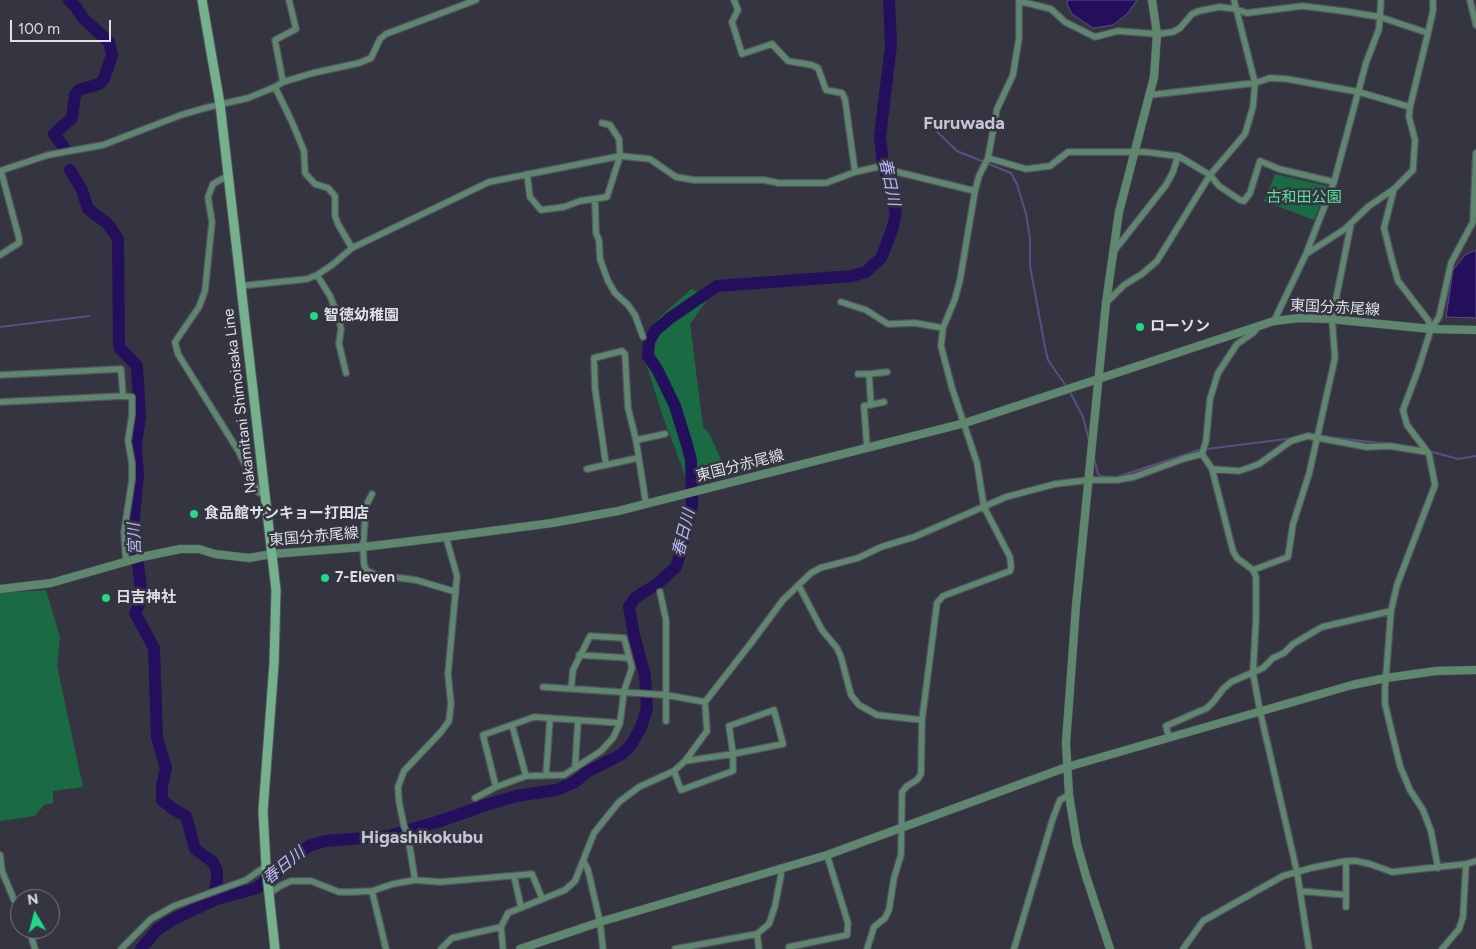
<!DOCTYPE html>
<html>
<head>
<meta charset="utf-8">
<style>
	body { margin:0 }
	#map { position:relative; width:1476px; height:949px; overflow:hidden; background:#353541; font-family:Figtree,sans-serif }
	canvas { display:block }
	.north { position:absolute; left:10px; top:889px; width:50px; height:50px; box-sizing:border-box; background:#353541; border:1px solid #797983; border-radius:50%; rotate:352deg; font-size:14px; font-weight:700; line-height:20px; text-align:center; color:#dfdfe7 }
	.north::after { content:''; display:block; margin:auto; width:18px; height:22px; background:#20d887; clip-path:polygon(50% 0,100% 100%,50% 72%,0 100%) }
	.scale { position:absolute; left:10px; top:20px; width:101px; height:22px; box-sizing:border-box; border:2px solid #dfdfe7; border-top:0; padding-left:6px; font-size:15px; line-height:18px; white-space:nowrap; color:#dfdfe7; -webkit-text-stroke:4px #353541; paint-order:stroke }
</style>
</head>
<body>
<div id="map">
<canvas width="1476" height="949"></canvas>
<div class="north">N</div>
<div class="scale">100 m</div>
</div>
<script>
const c = document.querySelector('canvas').getContext('2d');
c.lineJoin = 'round';
function paint(path, color) { c.fillStyle = color; c.fill(path, 'evenodd'); }
const poly = rows => new Path2D(rows.map(r => 'M' + r).join(''));
function stroke(path, color, width, dash) { c.strokeStyle = color; c.lineWidth = width; c.lineCap = dash ? 'butt' : 'round'; c.setLineDash(dash || []); c.stroke(path); }
function label(font, color, halo, rows, align = 'center') {
  c.font = font + ' Figtree,"Noto Sans JP",sans-serif'; c.lineWidth = 5; c.setLineDash([]); c.textBaseline = 'middle'; c.strokeStyle = halo; c.fillStyle = color; for (const [text, x, y, turn = 0] of rows) {
    c.save(); c.translate(x, y); c.rotate((+turn || 0) * Math.PI / 180); c.textAlign = isNaN(turn) ? turn : align; if (halo) c.strokeText(text, 0, 0); c.fillText(text, 0, 0); c.restore();
  }
}
paint(poly([
	[1275,174,1327,186,1314,220,1264,201],
	[691,289,710,296,690,324,703,426,710,435,719,455,723,467,719,478,689,486,662,414,643,354,644,344,648,333,659,318],
	[46,590,60,637,57,666,83,787,53,791,53,803,44,805,35,816,0,821,0,593]
]), '#1a6a43');
const water = poly([
	[1068,0,1137,0,1127,14,1113,25,1093,28,1072,14,1067,4,1068,0],
	[1476,250,1476,318,1446,317,1453,270,1465,255,1476,250]
]);
paint(water, '#240f5d');
stroke(water, '#5c4d86', 1);
stroke(poly([
	[928,123,957,151,1011,173,1017,184,1026,214,1030,238,1030,266,1045,347,1048,360,1066,386],
	[0,327,89,316],
	[1069,390,1083,417,1089,441],
	[1321,436,1388,444],
	[1408,446,1420,448],
	[1429,451,1458,459,1476,456],
	[1094,458,1098,474,1101,476,1117,477,1199,450,1294,438]
]), '#5c4d86', 2);
stroke(poly([
	[65,149,54,134,72,118,75,95,79,90,99,84,104,79,112,55,109,42,84,19,75,6,69,0],
	[70,170,82,190,88,209,108,224,118,239,119,347,137,366,140,417,136,444,138,476,132,538,138,564,142,598,135,613,154,648,157,737,166,768,162,786,162,800,173,809,186,816,195,849,213,862,217,871,217,879,214,900],
	[141,949,157,930,172,920,214,900,257,888,309,846,325,841,389,836,440,821,489,804,516,796,556,790,575,782,587,772,622,754,631,745,641,727,647,709,645,676,634,635,629,607,635,598,657,584,676,567,680,554,692,506,691,460,687,445,675,406,657,369,648,356,649,342,655,331,670,318,717,286,852,276,866,272,881,258,892,230,896,213,883,163,880,136,891,46,889,0]
]), '#240f5d', 12);
const minor = poly([
	[734,0,738,10,732,22,742,54,772,44,788,61,812,65,818,68,826,90,842,93,845,99,855,172],
	[1470,0,1476,25],
	[1019,1,1051,9,1065,22,1095,37,1118,31,1157,34,1173,32,1180,28,1192,14,1199,11,1219,7,1236,9,1247,13,1302,6,1343,11,1380,17,1428,33],
	[283,82,275,40,296,29,289,0],
	[275,87,292,122,304,151,305,173,315,184,328,188,335,196,335,216,338,224,352,248],
	[1150,95,1255,83,1270,78,1287,79,1359,92,1410,107],
	[988,158,1026,169,1050,166,1068,152,1146,152,1169,155,1178,156,1190,163,1210,175,1219,186,1240,200,1244,201,1250,193,1260,161,1279,169,1334,182],
	[0,171,48,155,103,145,181,115,205,108,248,98,275,87,283,82,313,73,359,63,371,58,380,39,386,34,476,0],
	[527,174,530,197,541,210,564,207,580,201,607,197,620,156,619,139,610,125,602,123],
	[229,175,213,184,208,197,212,222,205,291,199,307,175,342,178,354,239,452,258,492,265,495],
	[1394,189,1384,228,1392,260,1398,281,1428,320,1431,329],
	[595,200,596,233,599,240,600,259,608,281,615,293,628,305,635,315,643,337],
	[1114,251,1166,185,1173,172,1178,156],
	[1306,254,1345,229,1369,206,1394,189,1413,170,1415,140,1409,117,1410,107,1428,33,1433,11,1433,0],
	[0,255,19,243,19,238,1,171],
	[317,275,330,296,339,318,341,329,339,344,346,373],
	[240,286,307,279,317,275,332,265,352,248,489,182,620,156,650,159,676,177,694,180,764,180,779,183,826,183,855,172,877,167,975,191],
	[841,302,866,310,888,324,915,323,943,328],
	[1106,303,1124,285,1142,274,1157,261,1210,175,1245,134,1253,107,1255,83,1234,0],
	[1274,321,1306,254,1334,182,1366,63,1379,29,1381,0],
	[1259,326,1253,333,1237,344,1218,373,1210,399,1206,441,1202,454,1212,469,1233,551,1237,558,1253,570,1256,577,1256,619,1253,673,1260,711,1297,872,1309,949],
	[858,374,869,374,871,405],
	[869,374,887,372],
	[0,375,121,369,123,396],
	[0,402,123,396,132,397,132,415,128,441,132,463,132,480,124,532,126,562],
	[636,440,665,434],
	[867,448,864,406,884,402],
	[606,465,595,388,594,358,622,351,625,354,628,408,636,440,646,504],
	[587,469,638,458],
	[1212,469,1239,471,1248,468,1259,464,1291,441,1308,436,1367,447,1390,446,1427,452],
	[372,494,366,506,363,547,364,564,366,570,376,575,416,580,456,592],
	[1253,570,1288,557,1293,524,1309,474,1335,358,1332,319,1351,224],
	[799,586,822,630,837,648,841,657,851,695,859,705,877,715,922,720],
	[660,592,666,620,666,721],
	[579,655,629,658],
	[543,687,666,695,705,702],
	[512,725,526,776],
	[1169,738,1166,726,1207,708,1214,701,1223,689,1231,682,1263,668,1273,658,1284,653,1293,644,1322,627,1391,611],
	[575,768,578,720],
	[674,771,681,790,733,771,733,754,729,726,774,710,783,744,733,754,685,761],
	[546,775,550,718],
	[496,787,483,735,534,717,620,723,624,691,632,668,624,638,590,636,573,670,571,689],
	[475,798,496,787,526,776,564,775,601,751,613,738,620,723],
	[0,855,2,871,14,900,20,904],
	[584,862,588,870,600,922,603,949],
	[1438,868,1431,831,1423,810,1410,790,1400,766,1385,704,1385,689,1391,611,1397,585,1435,485,1429,454,1407,425,1403,410,1418,370,1431,329,1439,317,1451,263,1473,222,1476,153],
	[514,876,521,907],
	[415,880,408,836,404,826,399,802,398,787,404,771,441,732,449,721,451,704,448,674,457,576,446,537],
	[372,891,386,949],
	[1300,891,1346,895],
	[269,894,280,886,291,881,311,881,339,892,351,892,372,891,393,884,415,880,440,882,532,874,542,898],
	[1346,907,1346,861],
	[29,929,35,949],
	[757,934,759,949],
	[789,947,847,935,848,923,827,855],
	[121,949,151,919,174,906,246,880,266,866],
	[441,949,452,938,501,927],
	[503,949,501,927,508,913,565,890,575,881,594,833,619,802,639,787,674,771,685,761,707,731,705,702,751,643,783,600,811,573,820,568,858,558,881,547,914,537,1006,497,1055,484,1089,480,1117,480,1134,477,1183,459,1202,454],
	[675,949,757,934,769,924,775,906,781,875,780,868],
	[867,949,874,927,885,918,889,910,894,878,901,855,902,792,907,786,917,780,921,774,922,720,937,603,943,596,1010,571,1011,567,1010,557,984,507,977,463,952,388,941,346,943,328,955,299,960,280,975,191,979,176,988,158,997,109,1013,75,1019,38,1019,0],
	[1014,949,1053,818,1060,800,1069,795],
	[1183,949,1203,921,1283,876,1311,868,1346,861,1356,861,1370,864,1392,872,1466,864,1476,861],
	[1442,949,1459,929,1463,917,1466,864]
]);
const tertiary = poly([
	[0,589,51,583,142,557,180,549,199,549,215,554,249,558,272,554,363,547,446,537,552,523,618,511,965,423,1274,321,1300,318,1330,319,1431,329,1476,330],
	[520,949,600,922,827,855,1067,767,1352,685,1386,678,1436,671,1476,670],
	[1110,949,1086,876,1077,844,1069,795,1066,743,1076,606,1106,303,1119,212,1154,77,1157,34,1152,0]
]);
const secondary = poly([
	[202,0,220,104,276,590,274,664,263,811,266,866,275,949]
]);
stroke(minor, '#54545f', 8);
stroke(tertiary, '#54545f', 9);
stroke(secondary, '#54545f', 11);
stroke(minor, '#5f866e', 5.5);
stroke(tertiary, '#5f866e', 8);
stroke(secondary, '#73b28c', 9);
for (const [x, y, r, color] of [
	[314,316,5,"#20d887"],
	[1140,327,5,"#20d887"],
	[194,514,5,"#20d887"],
	[325,578,5,"#20d887"],
	[106,598,5,"#20d887"]
]) { const dot = new Path2D(); dot.arc(x, y, r, 0, 2 * Math.PI); c.fillStyle = color; c.fill(dot); stroke(dot, '#353541', 2); }
label('15px', '#5be29a', '#353541', [
	["古和田公園",1304,198]
]);
label('15px', '#dfdfe7', '#353541', [
	["東国分赤尾線",1335,308,3],
	["Nakamitani Shimoisaka Line",240,401,-97],
	["東国分赤尾線",740,466,-14],
	["東国分赤尾線",314,537,-5]
]);
label('bold 15px', '#dfdfe7', '#353541', [
	["智徳幼稚園",324,316],
	["ローソン",1150,327],
	["食品館サンキョー打田店",204,514],
	["7-Eleven",335,578],
	["日吉神社",116,598]
], 'left');
label('italic 16px', '#bbb8fb', '#353541', [
	["春日川",889,182,78],
	["春日川",684,533,-76],
	["宮川",135,539,-93],
	["春日川",284,866,-39]
]);
label('bold 18px', '#c5c5d3', '#353541', [
	["Furuwada",964,124],
	["Higashikokubu",422,838]
]);
</script>
</body>
</html>
